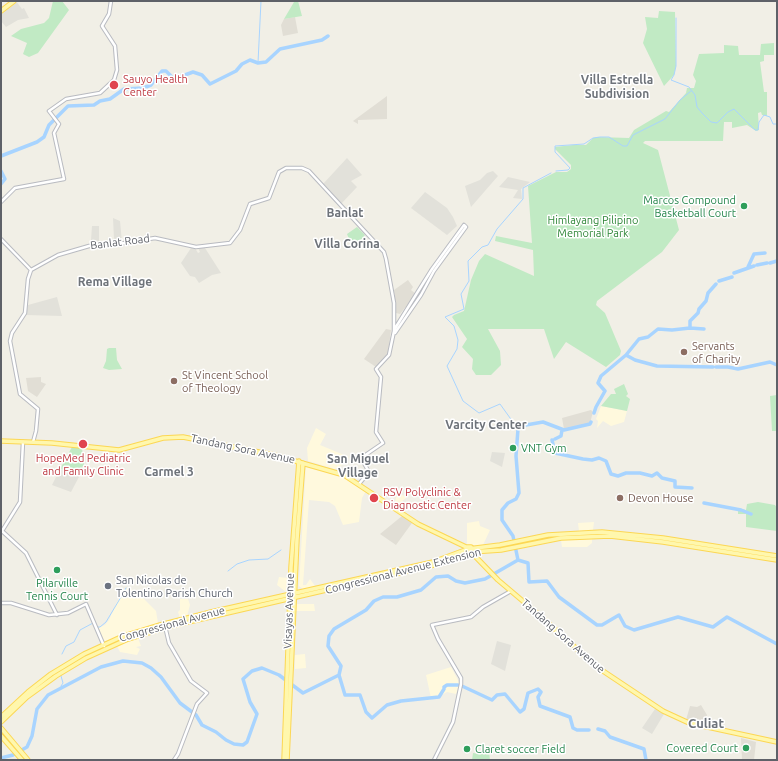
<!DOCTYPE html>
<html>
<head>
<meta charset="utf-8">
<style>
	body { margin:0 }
	#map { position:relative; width:778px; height:761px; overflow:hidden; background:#f1efe6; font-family:Ubuntu,sans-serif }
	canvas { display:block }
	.frame { position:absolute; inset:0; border:2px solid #5e6168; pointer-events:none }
</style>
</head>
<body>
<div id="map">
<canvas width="778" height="761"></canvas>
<div class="frame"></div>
</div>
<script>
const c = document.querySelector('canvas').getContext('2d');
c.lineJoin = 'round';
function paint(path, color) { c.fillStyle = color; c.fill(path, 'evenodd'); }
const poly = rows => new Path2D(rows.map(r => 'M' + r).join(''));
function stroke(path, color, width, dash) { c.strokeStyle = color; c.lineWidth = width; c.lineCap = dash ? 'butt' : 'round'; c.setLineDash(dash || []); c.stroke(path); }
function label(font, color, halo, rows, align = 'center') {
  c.font = font + ' Ubuntu,sans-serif'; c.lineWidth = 3; c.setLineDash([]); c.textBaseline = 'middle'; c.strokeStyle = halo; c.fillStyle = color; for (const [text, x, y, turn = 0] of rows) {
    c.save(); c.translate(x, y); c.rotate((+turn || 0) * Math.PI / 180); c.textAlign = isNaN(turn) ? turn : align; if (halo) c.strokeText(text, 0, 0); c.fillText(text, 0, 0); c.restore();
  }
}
paint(poly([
	[601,406,627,411,624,422,611,426,603,421,597,428,598,421,596,419],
	[316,428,326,434,320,445,349,457,345,463,335,469,308,461,307,448],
	[306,465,341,475,366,491,362,498,359,522,343,525,335,506,329,502,309,500,303,585,306,585,310,579,315,586,303,589,299,586],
	[397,494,406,496,406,498,402,501,406,506,402,511,394,506],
	[479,521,480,526,490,530,483,545,467,546,467,523],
	[594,522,593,530,579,531,578,523],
	[592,538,592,543,587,547,562,547,561,540],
	[279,577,288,578,286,592,277,585],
	[128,587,140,595,156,611,158,623,104,642,98,628,105,625,109,620,117,602],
	[180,599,188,599,190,605,187,616,180,618,178,612,180,610],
	[296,604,314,604,315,611,296,611],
	[138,638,141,646,136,647,140,649,137,655,120,652,117,646],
	[305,654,306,668,295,669,295,655],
	[451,667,460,684,456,694,447,692,440,696,431,698,426,675]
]), '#fff9dd');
paint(poly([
	[16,1,22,9,24,8,29,18,18,20,6,27,1,21,1,13],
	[347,158,362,175,351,181,357,187,341,204,323,184],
	[493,171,498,176,471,207,465,186,480,180,487,173],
	[508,177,530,182,521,189,522,199,513,198,518,190,499,187],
	[425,192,447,208,453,217,457,226,447,235,411,208],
	[113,218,120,221,122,242,118,242,118,239,114,239],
	[92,226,99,226,99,243,96,244,95,240,91,240],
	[191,248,195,248,198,253,200,252,198,248,205,248,221,273,212,275,199,283,195,277,190,276,181,263],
	[57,297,62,316,26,315,28,305],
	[492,452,505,453,502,467,490,461],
	[60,469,80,475,71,492,52,485],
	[497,641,511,645,505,671,491,664],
	[655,709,664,714,652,734,642,728]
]), '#e2e1da');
paint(poly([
	[295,17,298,33,283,36,281,25,284,19],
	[387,96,387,119,358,120,358,124,353,121],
	[408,280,413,287,411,290,416,294,400,314,396,313,394,290],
	[386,329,391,330,388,354,376,367,364,359],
	[41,377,41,382,46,384,37,397,28,391,26,378],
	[591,410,593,412,590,423,564,429,562,418],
	[402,516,412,523,396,545,380,534],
	[701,705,707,715,705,725,686,720,690,706,697,707],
	[741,738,756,742,754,760,742,760]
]), '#e1ded5');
paint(poly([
	[53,1,62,1,69,10,38,53,29,57,23,54,27,43,11,36,21,29,44,23,49,18],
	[298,1,302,16,284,19,294,2],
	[659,11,675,12,676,66,674,75,664,86,643,43,647,29,645,17,658,18],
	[774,43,774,55,764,55,764,61,760,62,764,92,767,92,767,116,762,115,761,112,758,113,759,130,756,131,747,125,732,128,732,122,724,122,723,141,645,141,643,143,658,150,679,230,662,252,597,301,596,305,605,313,621,351,620,355,606,367,566,342,554,359,544,329,488,329,500,351,501,365,491,375,476,375,472,369,473,359,462,347,467,339,452,317,454,315,464,311,471,280,479,261,485,254,534,276,533,250,495,241,496,236,532,243,528,186,556,172,567,172,571,169,571,165,555,149,555,147,573,145,586,145,593,138,598,137,629,138,634,130,666,111,669,112,686,93,687,88,694,88,696,81,693,75,699,54,724,53,724,45,738,46,739,55,760,55,761,44],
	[357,227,365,235,353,249,347,234],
	[109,348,116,348,117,360,122,369,109,370,103,368,106,361,107,349],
	[624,384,628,394,626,396,630,399,627,411,601,406,611,394,616,394,614,389],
	[777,395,777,431,772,431,770,396],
	[72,447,82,448,84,464,81,469,73,472,60,469],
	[758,502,775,505,777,508,777,531,746,527,746,514,738,514,738,508,746,510,747,504],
	[481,750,489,752,490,760,472,760,473,753,481,754]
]), '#c1eac4');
stroke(poly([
	[676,18,676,66,674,75,671,80,689,87,695,95,697,107,702,113,711,122,717,123,728,112,734,109,755,130,758,130,759,122,764,115,770,117,773,124,777,124],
	[258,63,261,1],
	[556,171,568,170,570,168,555,152,555,146,584,144,593,138,600,137,609,137,623,146,627,146,633,135,665,119,680,100,691,91],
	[518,429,500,404,479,413,463,401,447,366,457,349,458,340,454,326,445,317,464,309,461,294,469,281,468,261,482,247,488,245,497,229,523,199,523,188,551,173],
	[228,571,237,564,249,560,268,559,281,550],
	[125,590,126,588],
	[95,622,97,627,100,627,106,622,124,592],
	[62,654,66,646,74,642,80,630,93,623],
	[61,676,63,683,61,686]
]), '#a8d4ff', 1);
stroke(poly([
	[1,156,37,142,44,137,49,125,68,106,94,105,100,101,110,99,124,89,143,88,151,85,162,71,166,71,174,79,193,72,202,75,210,84,236,71,242,64,250,60,258,63,266,62,280,49,322,40,328,36],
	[1,171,5,179,1,184],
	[770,263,777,261],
	[757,265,767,263],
	[748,267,754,254,765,253],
	[734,273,754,266],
	[719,281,732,277],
	[704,329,690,328,690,321,698,313,699,309,706,301,708,293,716,284],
	[626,355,635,360,657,366,713,367],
	[716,367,728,367,738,369,770,362,777,365],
	[594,413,596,407,605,391,598,383,601,376,626,355,639,339,648,337,658,329,672,330,690,328],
	[555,439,561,436,562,430],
	[552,440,555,453,583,459,592,460,599,458,606,461,611,474,618,476,626,473,640,473,652,476,657,473,662,478,675,481,675,487,692,488],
	[704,503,741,510,751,514],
	[518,560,528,563,529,582,547,581,559,597,597,625,602,625,619,615,625,626,634,630,678,617,713,627,727,617,777,644],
	[518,560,513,536,502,520,502,510,508,503,516,499,519,493,516,456,518,429,526,425,543,422,564,430,590,424,591,422],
	[339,675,345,695,360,695,366,712,372,718,387,705,401,701,439,697,444,689],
	[462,686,492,700,497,695,505,694,520,712,524,709,528,693,538,689,541,692,538,697,540,706,570,717,573,728,577,730,589,730],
	[444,687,447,685,458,685],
	[598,729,605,731,610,737,644,749,646,760],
	[1,758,13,755,27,747,32,736,37,709,48,695,101,667,123,661,142,663,151,668,161,677,180,703,196,715,202,725,216,732,226,740,234,744,243,745,247,742,257,714,250,702,243,679,252,671,262,668,279,675,303,693,339,675,341,666,328,646,329,636,334,629,366,610,374,601,383,597,397,597,421,590,436,577,448,576,456,581,465,583,485,579,518,560]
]), '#a8d4ff', 3.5);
const minor = poly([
	[1,202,15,188,64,179,54,133,59,124,49,111,66,99,100,93,114,80,117,70,115,46,102,26,109,14,111,1],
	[1,239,31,270],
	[394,330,432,269,464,225,466,227,434,271,421,295,395,333],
	[23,442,20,502,2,531,26,553,57,615],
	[33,442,36,431,38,409,20,394,10,341,12,333,25,313,28,279,31,270,58,255,89,246,124,243,155,238,196,247,230,243,240,230,250,204,269,198,279,172,286,168,302,168,309,171,384,252,386,259,394,303,394,331,389,355,376,369,381,377,376,432,383,443,361,458,369,472,359,484],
	[1,603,11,603,49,615,68,613,86,604,104,646],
	[165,626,169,643,191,681,207,693,197,704,178,754,174,760],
	[434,760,453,722,461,684,461,678,438,639,432,625,471,617,483,607,511,591]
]);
const major = poly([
	[1,11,14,1],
	[1,441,52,443,119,450,163,438,183,437,274,455,344,475,418,524,466,547,471,547],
	[471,552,498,580,537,613,597,667,663,711,689,723,777,742],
	[1,717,28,692,51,674,84,654,121,637,160,625,211,612,433,562,468,549,500,545,548,535,602,532,663,538,777,556],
	[1,722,27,697,56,676,86,658,128,639,167,627,434,565,471,552,501,550,561,538,610,536,663,542,777,560],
	[1,728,28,760],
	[1,736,22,760],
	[284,760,291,567,299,461],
	[287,760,297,539,303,463]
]);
stroke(minor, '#b9bbc1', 4.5);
stroke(major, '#fcd754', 5.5);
stroke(minor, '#fff', 2.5);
stroke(major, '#fff7ad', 3.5);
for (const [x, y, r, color] of [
	[114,85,5,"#e0444e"],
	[744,206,4,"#2e9e5b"],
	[684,352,4,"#8d6e63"],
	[174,381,4,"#8d6e63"],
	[83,444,5,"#e0444e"],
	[513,448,4,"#2e9e5b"],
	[374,498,5,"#e0444e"],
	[620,498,4,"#8d6e63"],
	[57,570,4,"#2e9e5b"],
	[108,586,4,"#6b7280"],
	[746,748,4,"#2e9e5b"],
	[467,749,4,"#2e9e5b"]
]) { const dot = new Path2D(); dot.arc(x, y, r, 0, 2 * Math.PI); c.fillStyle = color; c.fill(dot); stroke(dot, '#fff', 1.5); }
label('11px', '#be3a42', '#fff', [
	["Sauyo Health",123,79],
	["Center",123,92],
	["HopeMed Pediatric",83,458,"center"],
	["and Family Clinic",83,471,"center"],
	["RSV Polyclinic &",383,492],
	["Diagnostic Center",383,505]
], 'left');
label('11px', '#27864d', '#fff', [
	["Marcos Compound",736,200],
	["Basketball Court",736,213],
	["VNT Gym",521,448,"left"],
	["Pilarville",57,583,"center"],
	["Tennis Court",57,596,"center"],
	["Covered Court",738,748],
	["Claret soccer Field",475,749,"left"]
], 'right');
label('11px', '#2f8638', '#fff', [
	["Himlayang Pilipino",593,220],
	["Memorial Park",593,233]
]);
label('11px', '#5e6168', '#fff', [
	["Banlat Road",120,242,-7],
	["Tandang Sora Avenue",243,449,12],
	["Congressional Avenue Extension",403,571,-14],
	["Visayas Avenue",289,611,-88],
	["Congressional Avenue",172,624,-15],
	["Tandang Sora Avenue",563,636,41]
]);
label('11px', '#785e54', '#fff', [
	["Servants",692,346],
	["of Charity",692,359],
	["St Vincent School",182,375],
	["of Theology",182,388],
	["Devon House",628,498]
], 'left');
label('11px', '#5b616d', '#fff', [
	["San Nicolas de",116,580],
	["Tolentino Parish Church",116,593]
], 'left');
label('bold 12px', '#6e737a', '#fff', [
	["Villa Estrella",617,80],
	["Subdivision",617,94],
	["Banlat",345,213],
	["Villa Corina",347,244],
	["Rema Village",115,282],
	["Varcity Center",486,425],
	["San Miguel",358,459],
	["Village",358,473],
	["Carmel 3",169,472]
]);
label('bold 13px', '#6e737a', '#fff', [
	["Culiat",706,724]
]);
</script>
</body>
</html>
